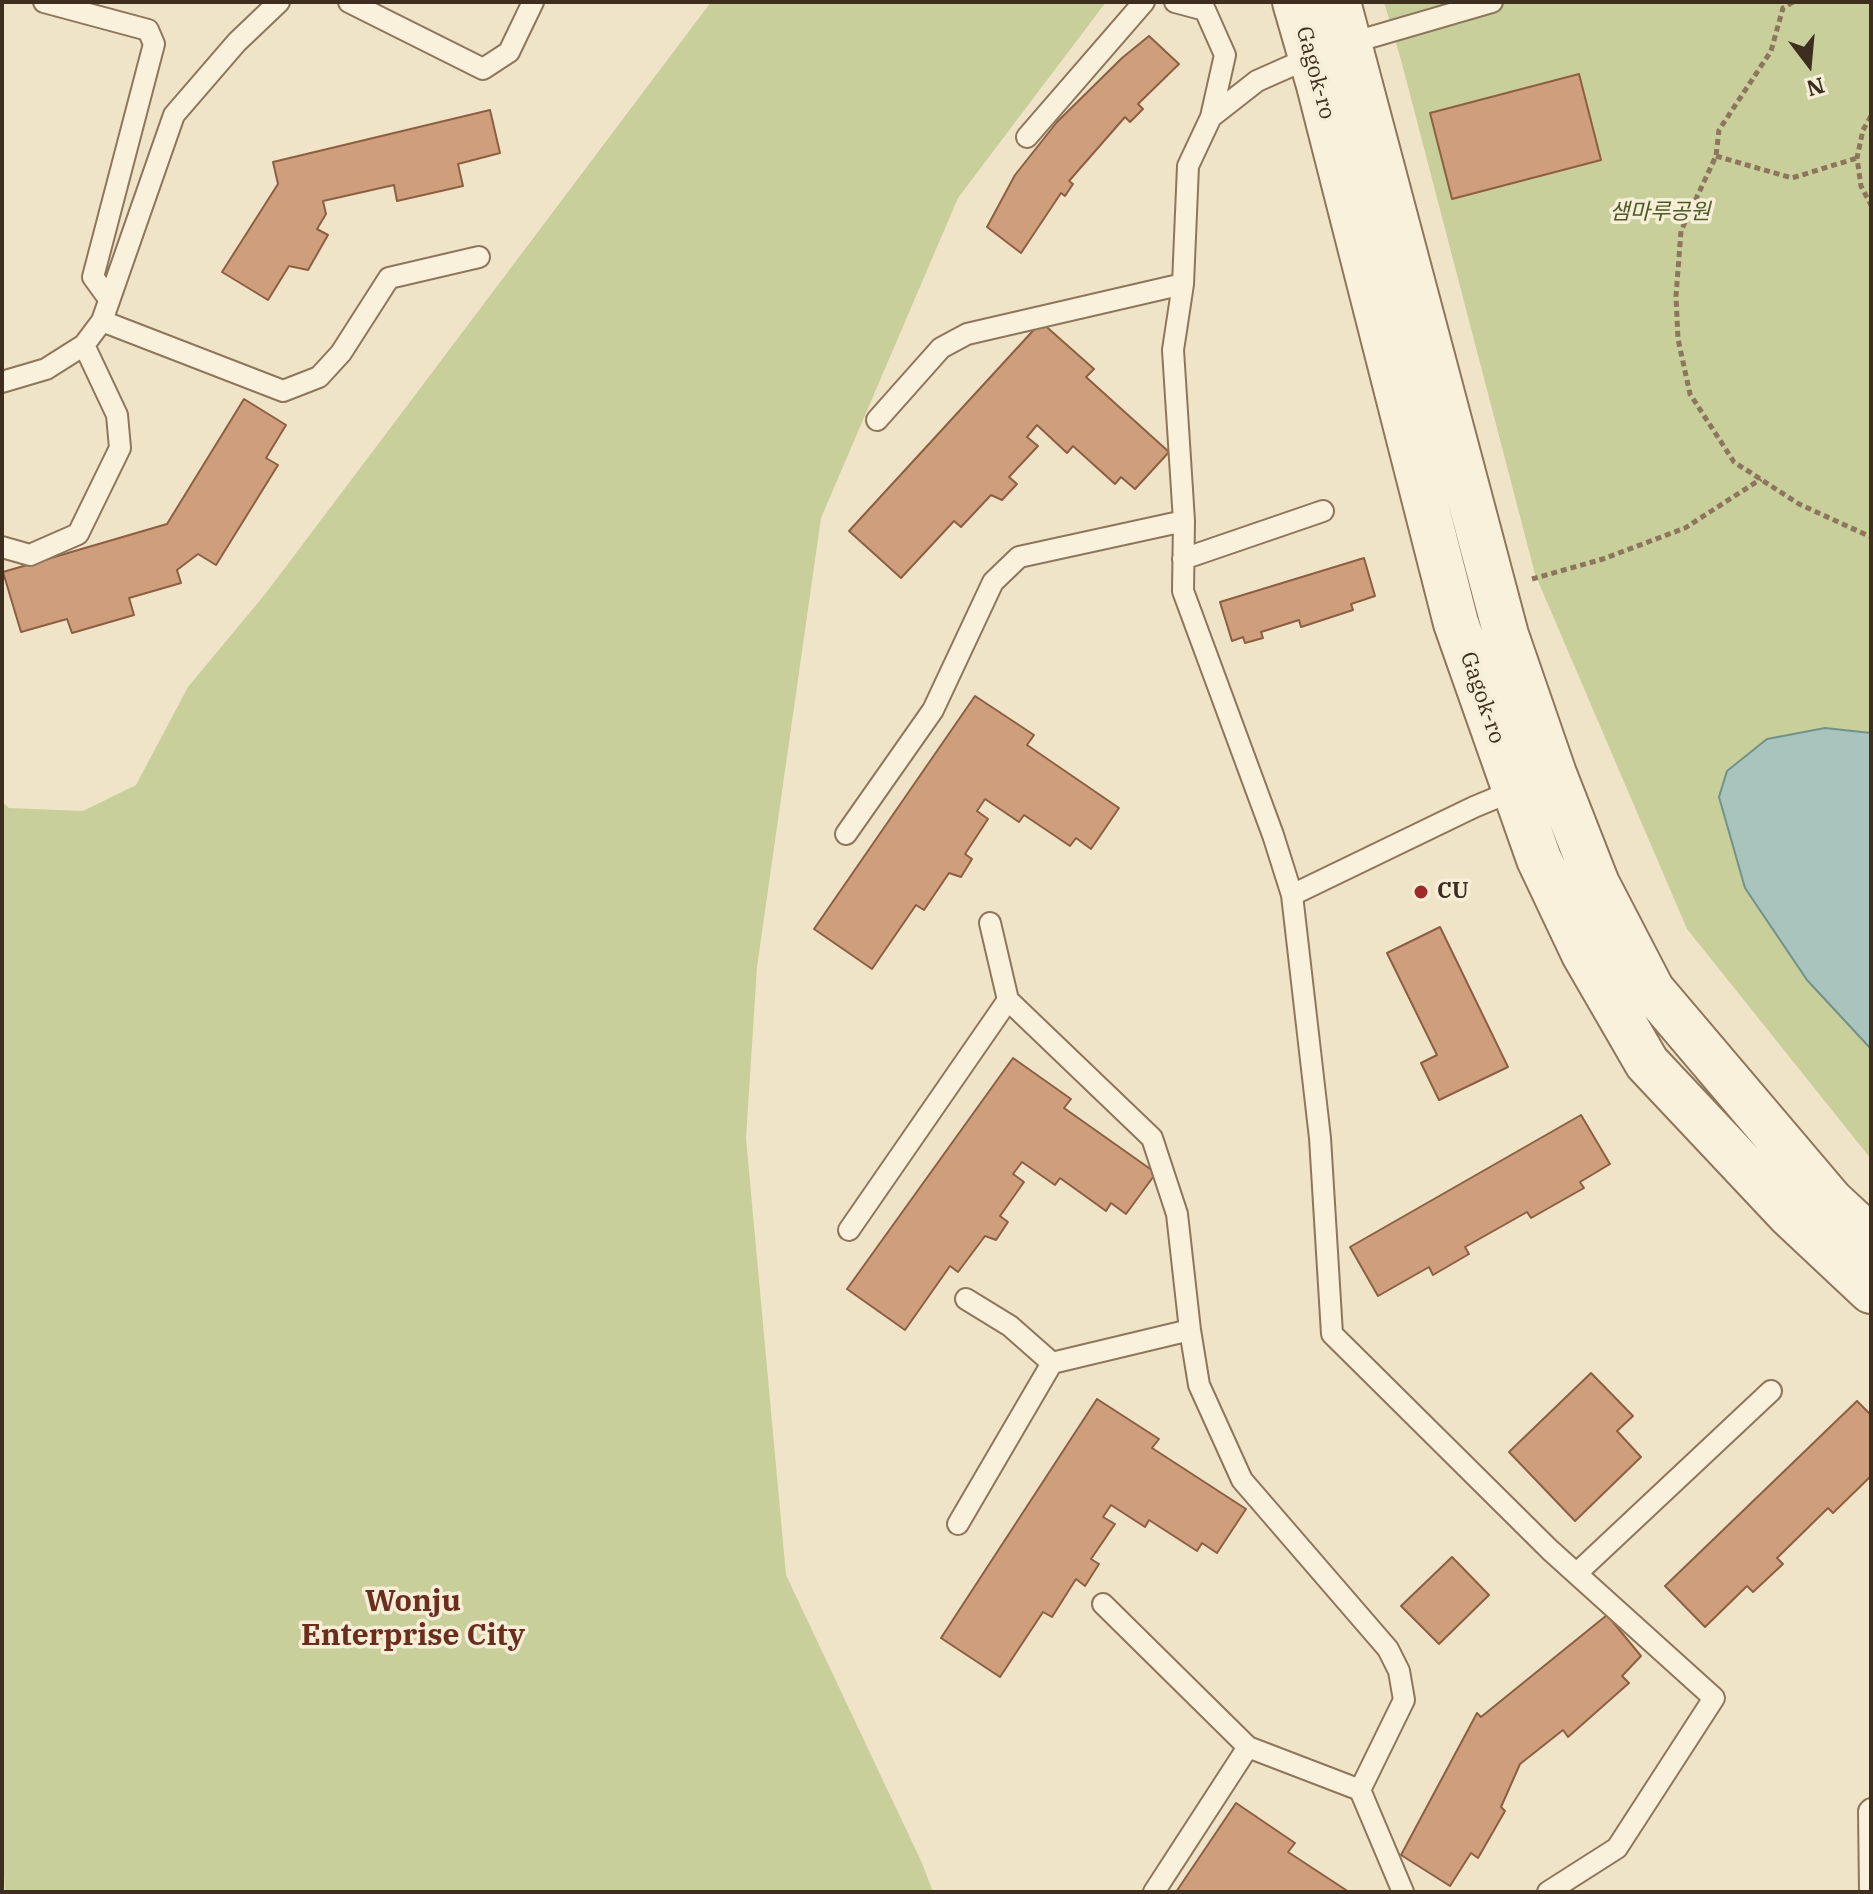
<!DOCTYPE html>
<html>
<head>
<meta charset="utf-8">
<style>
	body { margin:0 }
	#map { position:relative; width:1873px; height:1894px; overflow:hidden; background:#f0e4c8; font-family:"IBM Plex Serif",serif }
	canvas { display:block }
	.frame { position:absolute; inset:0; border:4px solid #3d2e20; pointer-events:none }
	.north { position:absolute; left:1769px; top:24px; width:80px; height:80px; -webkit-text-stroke:6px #f7eed8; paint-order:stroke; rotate:164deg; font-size:22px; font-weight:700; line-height:32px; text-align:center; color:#3d2e20 }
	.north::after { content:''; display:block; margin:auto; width:28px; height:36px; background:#3d2e20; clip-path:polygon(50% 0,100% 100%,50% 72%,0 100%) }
</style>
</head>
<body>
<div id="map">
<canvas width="1873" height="1894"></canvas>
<div class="frame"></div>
<div class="north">N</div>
</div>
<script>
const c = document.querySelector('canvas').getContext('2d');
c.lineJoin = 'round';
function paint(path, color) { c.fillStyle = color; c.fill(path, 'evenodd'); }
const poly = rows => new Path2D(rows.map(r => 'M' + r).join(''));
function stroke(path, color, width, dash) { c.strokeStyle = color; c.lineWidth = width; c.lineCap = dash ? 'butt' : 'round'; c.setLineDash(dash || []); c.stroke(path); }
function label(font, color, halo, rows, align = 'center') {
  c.font = font + ' "IBM Plex Serif","Noto Sans KR",serif'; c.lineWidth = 7; c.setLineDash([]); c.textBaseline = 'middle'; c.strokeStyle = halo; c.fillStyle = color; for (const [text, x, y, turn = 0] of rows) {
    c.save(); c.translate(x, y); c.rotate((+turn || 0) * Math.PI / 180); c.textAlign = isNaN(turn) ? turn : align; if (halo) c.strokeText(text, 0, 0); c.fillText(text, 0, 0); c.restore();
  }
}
paint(poly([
	[711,2,1106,2,958,198,821,518,757,967,746,1138,786,1575,922,1863,933,1892,5,1892,2,1841,2,802,9,808,83,811,136,785,188,687,266,593],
	[1384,2,1871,2,1871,1159,1687,929,1535,574,1401,60]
]), '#c9cf9b');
const water = poly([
	[1825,728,1871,733,1871,1049,1807,980,1745,888,1719,797,1727,771,1767,739,1825,728]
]);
paint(water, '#a9c4bc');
stroke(water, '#6f938a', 2);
const building = poly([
	[1149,36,1179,64,1138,104,1143,109,1130,122,1125,117,1069,181,1073,184,1065,196,1061,193,1021,253,987,227,1015,175,1057,122,1122,58,1149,36],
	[1579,74,1601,160,1452,199,1430,113,1579,74],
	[490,110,500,153,458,164,463,186,397,201,394,185,323,201,326,214,317,229,328,235,308,270,289,266,268,300,222,272,278,184,273,162,490,110],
	[1041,322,1094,369,1086,377,1169,452,1135,489,1121,477,1115,484,1073,446,1067,453,1037,425,1027,437,1038,446,1009,477,1017,484,1002,500,991,495,961,527,954,521,901,578,849,531,1041,322],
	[244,399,286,425,266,458,278,465,216,565,198,554,177,570,181,583,129,598,134,615,72,633,67,619,21,632,3,572,167,524,244,399],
	[1364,558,1375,596,1351,604,1353,610,1301,627,1299,620,1261,632,1263,638,1245,643,1243,637,1232,641,1220,602,1364,558],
	[975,696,1034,735,1027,745,1119,808,1091,849,1076,838,1070,846,1024,815,1019,822,985,799,977,811,988,819,965,854,972,859,961,877,949,873,924,910,916,905,872,969,814,929,975,696],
	[1440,927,1508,1067,1439,1100,1421,1063,1437,1055,1387,953,1440,927],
	[1013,1058,1071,1099,1064,1108,1156,1173,1126,1214,1111,1203,1106,1211,1060,1178,1055,1185,1022,1162,1013,1174,1024,1182,1000,1216,1008,1222,996,1240,985,1236,958,1272,950,1266,905,1330,847,1289,1013,1058],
	[1581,1115,1610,1164,1580,1182,1584,1188,1531,1218,1527,1212,1465,1247,1469,1254,1433,1275,1429,1267,1378,1296,1350,1247,1581,1115],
	[1591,1373,1633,1416,1617,1431,1641,1457,1575,1521,1509,1452,1591,1373],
	[1097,1399,1159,1439,1152,1448,1246,1509,1217,1553,1202,1543,1197,1551,1149,1520,1145,1527,1111,1505,1103,1517,1115,1524,1091,1559,1099,1564,1085,1586,1076,1579,1052,1617,1043,1612,1000,1677,941,1638,1097,1399],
	[1857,1401,1871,1415,1871,1476,1833,1513,1828,1508,1777,1558,1783,1564,1753,1592,1747,1586,1705,1627,1665,1586,1857,1401],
	[1452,1557,1489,1595,1439,1644,1401,1606,1452,1557],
	[1607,1615,1641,1656,1622,1676,1629,1683,1568,1737,1563,1730,1520,1764,1501,1807,1505,1811,1478,1858,1471,1853,1450,1886,1401,1855,1477,1713,1481,1717,1607,1615],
	[1236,1803,1295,1843,1288,1852,1349,1892,1176,1892,1236,1803]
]);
paint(building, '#cf9f7d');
stroke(building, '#8d5f41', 2);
const service = poly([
	[44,2,148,30,154,44,93,277,109,299],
	[349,2,483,69,509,52,533,2],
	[1175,2,1205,10,1225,55,1211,117],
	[1351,43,1492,2],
	[1311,57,1257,81,1211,117,1188,166,1183,284,1173,350,1184,521,1183,591,1273,835,1292,895,1320,1138,1332,1334,1550,1550,1714,1698,1617,1848,1548,1892],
	[1027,137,1144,2],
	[102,321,283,391,319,377,341,353,389,278,479,257],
	[2,382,46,369,84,345,102,321,174,115,237,42,279,2],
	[877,420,941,348,967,334,1183,284],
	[2,547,30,555,78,534,120,448,117,415,84,345],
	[1183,559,1323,511],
	[846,834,933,710,993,582,1019,557,1184,521],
	[1292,895,1474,807,1515,790],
	[990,923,1008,1000,1152,1138,1177,1214,1190,1330,1199,1385,1242,1480,1388,1649,1399,1671,1404,1700,1360,1790],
	[849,1230,1008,1000],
	[966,1299,1010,1326,1052,1363],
	[958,1524,1052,1363,1190,1330],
	[1577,1573,1771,1391],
	[1103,1604,1248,1747,1360,1790,1403,1892],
	[1154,1892,1248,1747],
	[1870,1892,1869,1811,1871,1809]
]);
const tertiary = poly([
	[1295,2,1319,85,1456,623,1539,859,1584,954,1647,1063,1790,1215,1871,1291],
	[1338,2,1506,635,1554,774,1597,884,1652,990,1831,1201,1871,1238]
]);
stroke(service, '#8d765c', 24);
stroke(tertiary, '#8d765c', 48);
stroke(poly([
	[1793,2,1783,8,1771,51,1719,130,1716,156,1681,231,1676,296,1678,339,1690,394,1734,462,1799,504,1871,537],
	[1871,116,1863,130,1857,158,1861,186,1871,205],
	[1716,156,1792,178,1857,158],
	[1532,579,1603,559,1685,528,1761,479]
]), '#8d765c', 5, [6, 4]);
stroke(service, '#faf1dc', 20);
stroke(tertiary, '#faf1dc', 44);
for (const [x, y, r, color] of [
	[1421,892,8,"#9e2a2b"]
]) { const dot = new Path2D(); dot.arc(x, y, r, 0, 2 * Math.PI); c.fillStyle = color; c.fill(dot); stroke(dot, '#f7eed8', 3); }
label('22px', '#3d2e20', '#f7eed8', [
	["Gagok-ro",1315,73,75],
	["Gagok-ro",1482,698,71]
]);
label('italic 22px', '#4d5a26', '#f7eed8', [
	["샘마루공원",1660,213]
]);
label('bold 22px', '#3d2e20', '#f7eed8', [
	["CU",1437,892]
], 'left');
label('bold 30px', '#6b2e1e', '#f7eed8', [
	["Wonju",413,1602],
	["Enterprise City",413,1636]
]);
</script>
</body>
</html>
